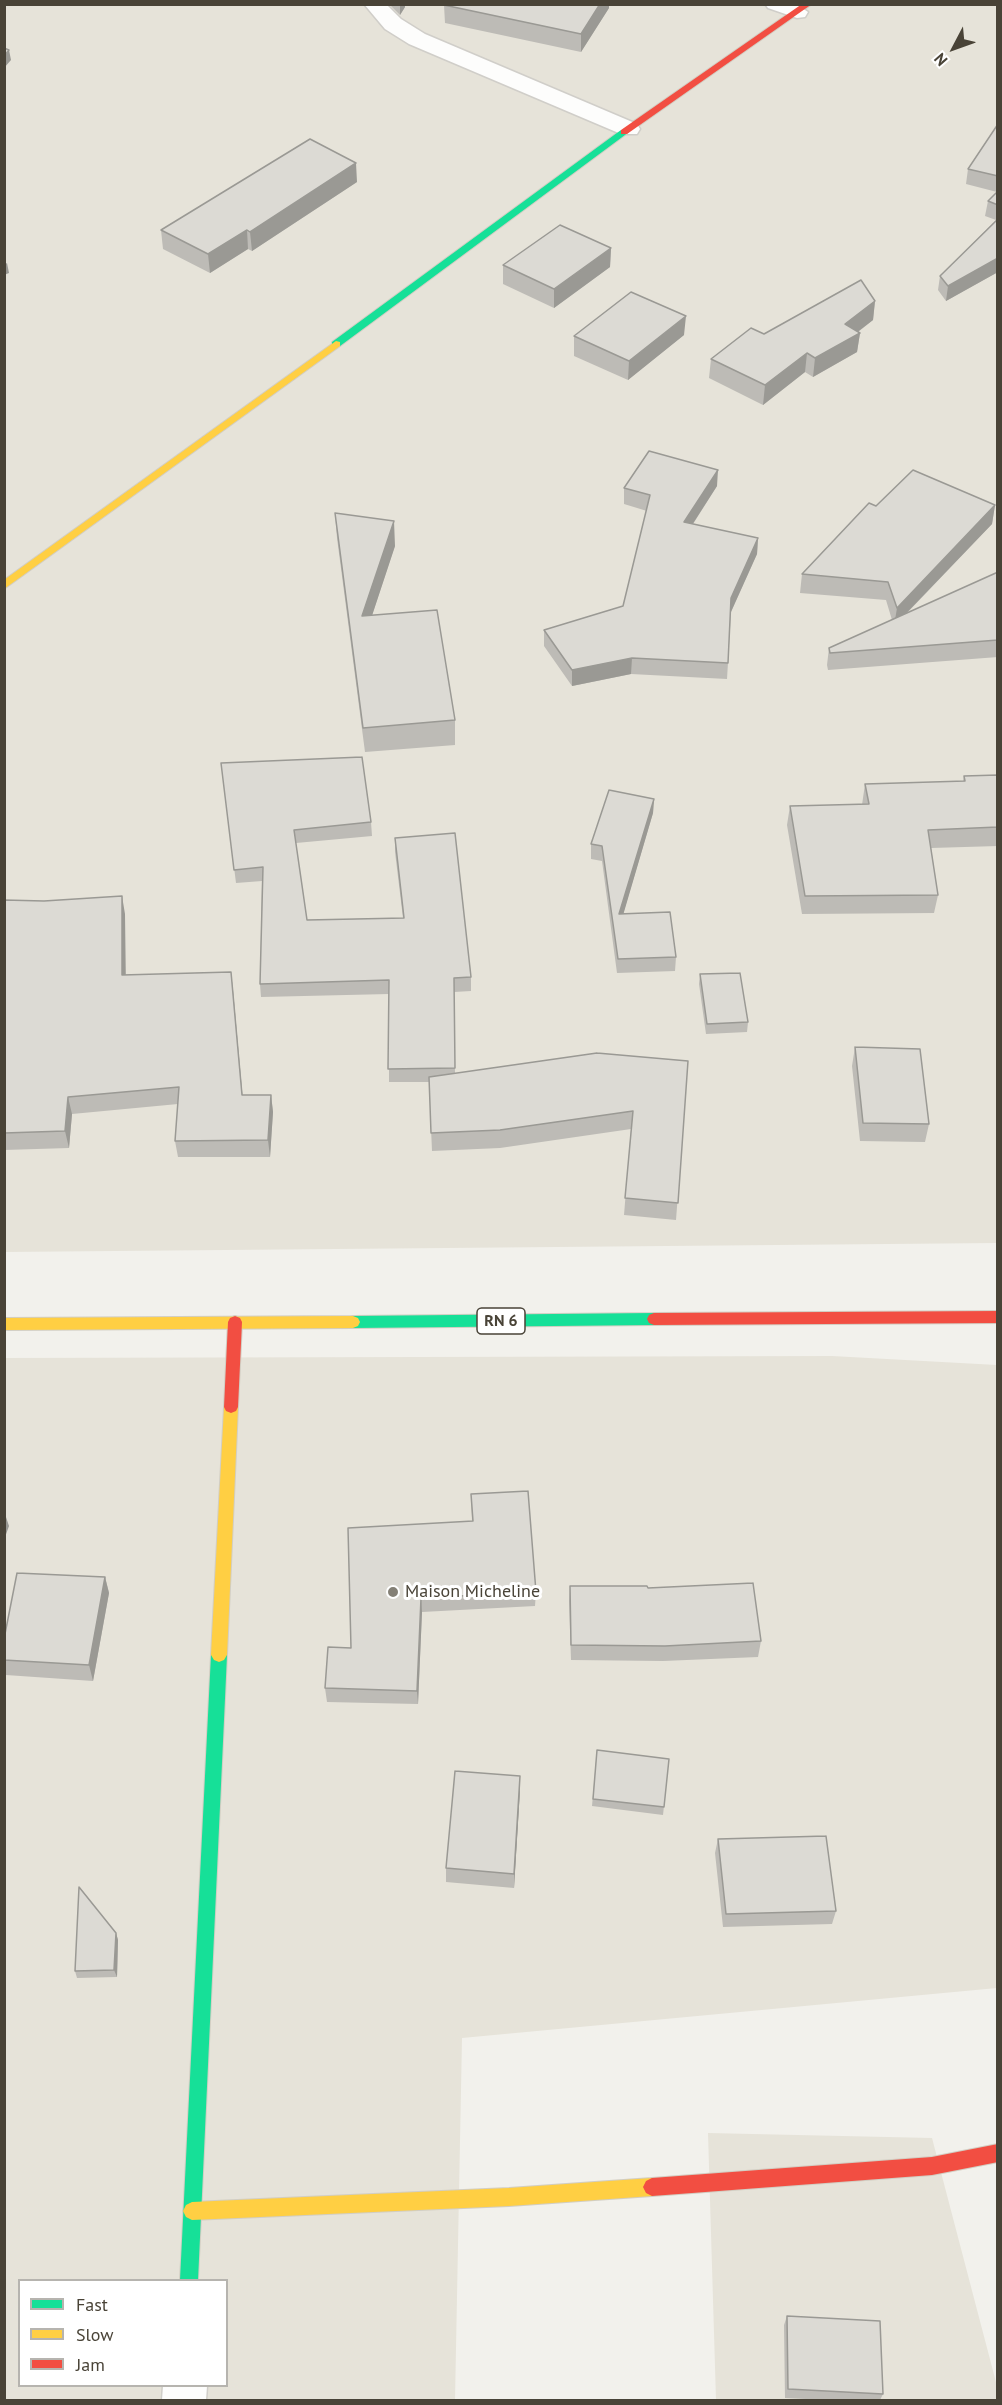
<!DOCTYPE html>
<html>
<head>
<meta charset="utf-8">
<style>
	body { margin:0 }
	#map { position:relative; width:1002px; height:2405px; overflow:hidden; background:#f2f1ec; font-family:"PT Sans",sans-serif }
	canvas { display:block }
	.frame { position:absolute; inset:0; border:6px solid #494337; pointer-events:none }
	.legend { position:absolute; left:18px; top:2279px; width:210px; height:108px; box-sizing:border-box; background:#fff; border:2px solid #b6b4af; margin:0; padding:8px 10px; list-style:none; font-size:18px; color:#494337 }
	.legend li { display:flex; align-items:center; gap:12px; height:30px }
	.legend b { width:30px; border:2px solid #b6b4af }
	.north { position:absolute; left:924px; top:18px; width:60px; height:60px; -webkit-text-stroke:4px #fff; paint-order:stroke; rotate:229deg; font-size:16px; font-weight:700; line-height:24px; text-align:center; color:#494337 }
	.north::after { content:''; display:block; margin:auto; width:21px; height:27px; background:#494337; clip-path:polygon(50% 0,100% 100%,50% 72%,0 100%) }
</style>
</head>
<body>
<div id="map">
<canvas width="1002" height="2405"></canvas>
<div class="frame"></div>
<ul class="legend">
<li><b style="height:8px;background:#16e098"></b>Fast</li>
<li><b style="height:8px;background:#ffcf43"></b>Slow</li>
<li><b style="height:8px;background:#f24e42"></b>Jam</li>
</ul>
<div class="north">N</div>
</div>
<script>
const c = document.querySelector('canvas').getContext('2d');
c.lineJoin = 'round';
function paint(path, color) { c.fillStyle = color; c.fill(path, 'evenodd'); }
const poly = rows => new Path2D(rows.map(r => 'M' + r).join(''));
function stroke(path, color, width, dash) { c.strokeStyle = color; c.lineWidth = width; c.lineCap = dash ? 'butt' : 'round'; c.setLineDash(dash || []); c.stroke(path); }
function label(font, color, halo, rows, align = 'center') {
  c.font = font + ' "PT Sans",sans-serif'; c.lineWidth = 6; c.setLineDash([]); c.textBaseline = 'middle'; c.strokeStyle = halo; c.fillStyle = color; for (const [text, x, y, turn = 0] of rows) {
    c.save(); c.translate(x, y); c.rotate((+turn || 0) * Math.PI / 180); c.textAlign = isNaN(turn) ? turn : align; if (halo) c.strokeText(text, 0, 0); c.fillText(text, 0, 0); c.restore();
  }
}
paint(poly([
	[4,5,997,5,997,1243,5,1252],
	[832,1356,997,1365,997,1988,462,2038,455,2400,5,2400,4,1358],
	[20,2280,226,2280,226,2386,20,2386],
	[708,2133,932,2138,997,2386,997,2400,716,2400]
]), '#e6e3d9');
const street = poly([
	[364,4,386,4,401,19,425,34,637,124,640,129,637,134,621,134,409,44,385,29,364,4],
	[765,4,796,4,808,12,805,17,797,18,768,8,765,4],
	[163,2386,207,2386,206,2400,162,2400,163,2386]
]);
const fast = poly([
	[621,130,629,132,340,346,332,346,332,342,621,130],
	[654,1313,659,1315,661,1319,659,1323,654,1325,353,1328,348,1326,346,1322,348,1318,353,1316,654,1313],
	[219,1648,224,1650,227,1655,198,2280,180,2280,211,1655,214,1650,219,1648]
]);
const slow = poly([
	[336,341,340,342,340,346,4,589,4,580,336,341],
	[353,1316,358,1318,360,1322,358,1326,353,1328,4,1330,4,1318,353,1316],
	[231,1401,236,1403,238,1407,227,1655,224,1660,219,1662,214,1660,211,1655,224,1407,226,1403,231,1401],
	[652,2178,658,2181,661,2187,658,2193,652,2196,509,2206,192,2220,186,2217,183,2211,186,2205,192,2202,509,2188,652,2178]
]);
const jam = poly([
	[802,4,812,4,627,134,621,134,621,130,802,4],
	[998,1311,998,1323,654,1325,649,1323,647,1319,649,1315,654,1313,998,1311],
	[235,1316,240,1318,242,1322,238,1407,236,1411,231,1413,226,1411,224,1407,228,1322,230,1318,235,1316],
	[998,2144,998,2162,932,2175,652,2196,646,2193,643,2187,646,2181,652,2178,932,2157,998,2144]
]);
stroke(street, '#d0cec9', 3);
stroke(fast, '#d2cec3', 2);
stroke(slow, '#d2cec3', 2);
stroke(jam, '#d2cec3', 2);
paint(street, '#fdfdfc');
paint(fast, '#16e098');
paint(slow, '#ffcf43');
paint(jam, '#f24e42');
paint(poly([
	[389,4,405,4,405,7,400,15],
	[444,5,609,8,581,52,445,23],
	[998,124,998,272,946,301,938,290,940,276,996,220,985,216,988,201,997,192,966,184,968,169],
	[357,182,252,251,248,249,210,273,163,249,161,230],
	[611,248,610,267,554,308,503,284,503,265],
	[875,301,873,320,858,332,860,333,857,352,813,377,805,372,763,405,709,378,711,359,764,334],
	[684,335,628,380,574,356,574,336],
	[717,486,693,524,758,538,757,554,731,612,727,679,631,674,572,686,544,646,544,630,623,606,647,511,624,504,624,488],
	[995,505,992,524,907,613,998,572,998,657,828,670,827,665,829,648,892,620,886,600,800,593,802,574,876,506],
	[335,513,395,546,372,615,455,720,455,745,365,752,337,538],
	[221,763,371,822,372,836,296,843,307,920,403,918,395,852,395,838,471,977,471,991,454,992,455,1074,688,1061,676,1220,624,1215,631,1129,500,1148,432,1151,429,1082,389,1082,389,994,261,997,260,984,262,881,236,883],
	[998,775,998,846,931,848,938,895,934,913,802,914,787,825,790,806,862,805,865,784,963,781,964,776],
	[654,799,653,813,623,914,676,957,675,971,617,973,602,861,591,859,591,844],
	[4,900,125,914,125,975,231,972,242,1095,271,1095,273,1112,270,1157,178,1157,175,1141,178,1104,72,1114,69,1148,4,1150],
	[700,974,748,1022,747,1032,706,1034,699,984],
	[855,1047,929,1124,925,1142,860,1141,852,1066],
	[471,1494,536,1592,535,1606,422,1612,418,1704,327,1702,325,1688,351,1648,472,1521],
	[105,1577,109,1593,93,1681,6,1675,4,1672,4,1660],
	[570,1586,648,1588,761,1641,758,1657,663,1661,571,1660,569,1601],
	[597,1750,669,1759,663,1815,592,1806],
	[520,1790,514,1888,446,1882,446,1868],
	[718,1839,836,1911,832,1924,723,1927,715,1853],
	[116,1933,118,1940,117,1977,77,1978,75,1971],
	[787,2316,883,2394,880,2400,826,2400,785,2398,784,2325]
]), '#bdbbb6');
paint(poly([
	[400,4,405,4,405,7,400,15],
	[600,4,609,4,609,8,581,52,581,34],
	[9,50,11,60,4,68,4,56],
	[356,163,357,182,252,251,250,232],
	[247,230,248,249,210,273,208,254],
	[611,248,610,267,554,308,554,289],
	[998,258,998,272,946,301,948,286],
	[7,263,9,273,4,275,4,265],
	[875,301,873,320,847,340,860,333,857,352,813,377,815,358,845,324],
	[686,316,684,335,628,380,629,361],
	[807,353,805,372,763,405,765,385],
	[718,470,717,486,683,539,684,522],
	[995,505,992,524,894,626,897,608],
	[394,521,395,546,364,640,362,616],
	[758,538,757,554,730,614,731,598],
	[632,658,631,674,572,686,572,670],
	[654,799,653,813,619,929,619,914],
	[122,896,125,914,126,992,122,975],
	[231,972,233,990,244,1112,242,1095],
	[271,1095,273,1112,270,1157,268,1140],
	[68,1097,72,1114,69,1148,65,1131],
	[4,1511,9,1526,4,1540],
	[105,1577,109,1593,93,1681,89,1665],
	[421,1598,422,1612,418,1704,417,1691],
	[520,1776,520,1790,514,1888,514,1874],
	[116,1933,118,1940,117,1977,114,1970]
]), '#9a9994');
const building = poly([
	[445,4,600,4,581,34,444,5,445,4],
	[4,48,9,50,4,56,4,48],
	[998,124,998,176,968,169,998,124],
	[310,139,356,163,250,232,247,230,208,254,161,230,310,139],
	[998,191,998,205,988,201,998,191],
	[998,219,998,258,948,286,940,276,998,219],
	[560,225,611,248,554,289,503,265,560,225],
	[861,280,875,301,845,324,860,333,815,358,807,353,765,385,711,359,751,328,764,334,861,280],
	[631,292,686,316,629,361,574,336,631,292],
	[649,451,718,470,684,522,758,538,731,598,728,663,632,658,572,670,544,630,623,606,650,495,624,488,649,451],
	[913,470,995,505,897,608,888,582,802,574,869,503,876,506,913,470],
	[335,513,394,521,362,616,437,610,455,720,363,728,335,513],
	[998,572,998,640,830,653,829,648,998,572],
	[362,757,371,822,294,830,307,920,404,918,395,838,455,833,471,977,454,978,455,1068,388,1069,389,980,260,984,263,867,234,870,221,763,362,757],
	[998,775,998,827,928,830,938,895,805,896,790,806,869,804,865,784,965,781,964,776,998,775],
	[609,790,654,799,619,914,670,912,676,957,618,959,602,846,591,844,609,790],
	[122,896,122,975,231,972,242,1095,271,1095,268,1140,175,1141,179,1087,68,1097,65,1131,4,1133,4,900,44,901,122,896],
	[740,973,748,1022,707,1024,700,974,740,973],
	[855,1047,920,1049,929,1124,863,1123,855,1047],
	[597,1053,688,1061,678,1203,625,1198,633,1111,500,1130,431,1133,429,1077,597,1053],
	[528,1491,536,1592,421,1598,417,1691,325,1688,328,1647,351,1648,348,1528,473,1521,471,1494,528,1491],
	[17,1573,105,1577,89,1665,4,1660,4,1639,17,1573],
	[753,1583,761,1641,665,1646,571,1645,570,1586,647,1586,648,1588,753,1583],
	[597,1750,669,1759,664,1807,593,1799,597,1750],
	[455,1771,520,1776,514,1874,446,1868,455,1771],
	[826,1836,836,1911,726,1914,718,1839,826,1836],
	[79,1887,116,1933,114,1970,75,1971,79,1887],
	[787,2316,880,2321,883,2394,788,2389,787,2316]
]);
paint(building, '#dcdad4');
stroke(building, '#9a9994', 1.5);
for (const [x, y, r, color] of [
	[393,1592,6,"#848076"]
]) { const dot = new Path2D(); dot.arc(x, y, r, 0, 2 * Math.PI); c.fillStyle = color; c.fill(dot); stroke(dot, '#fff', 2); }
for (const [x, y, w] of [
	[501,1321,48]
]) { const box = new Path2D(); box.roundRect(x - w / 2, y - 13, w, 26, 4.5); c.fillStyle = '#fff'; c.fill(box); stroke(box, '#494337', 1.5); }
label('bold 16px', '#494337', null, [
	["RN 6",501,1321]
]);
label('18px', '#494337', '#fff', [
	["Maison Micheline",405,1592]
], 'left');
</script>
</body>
</html>
